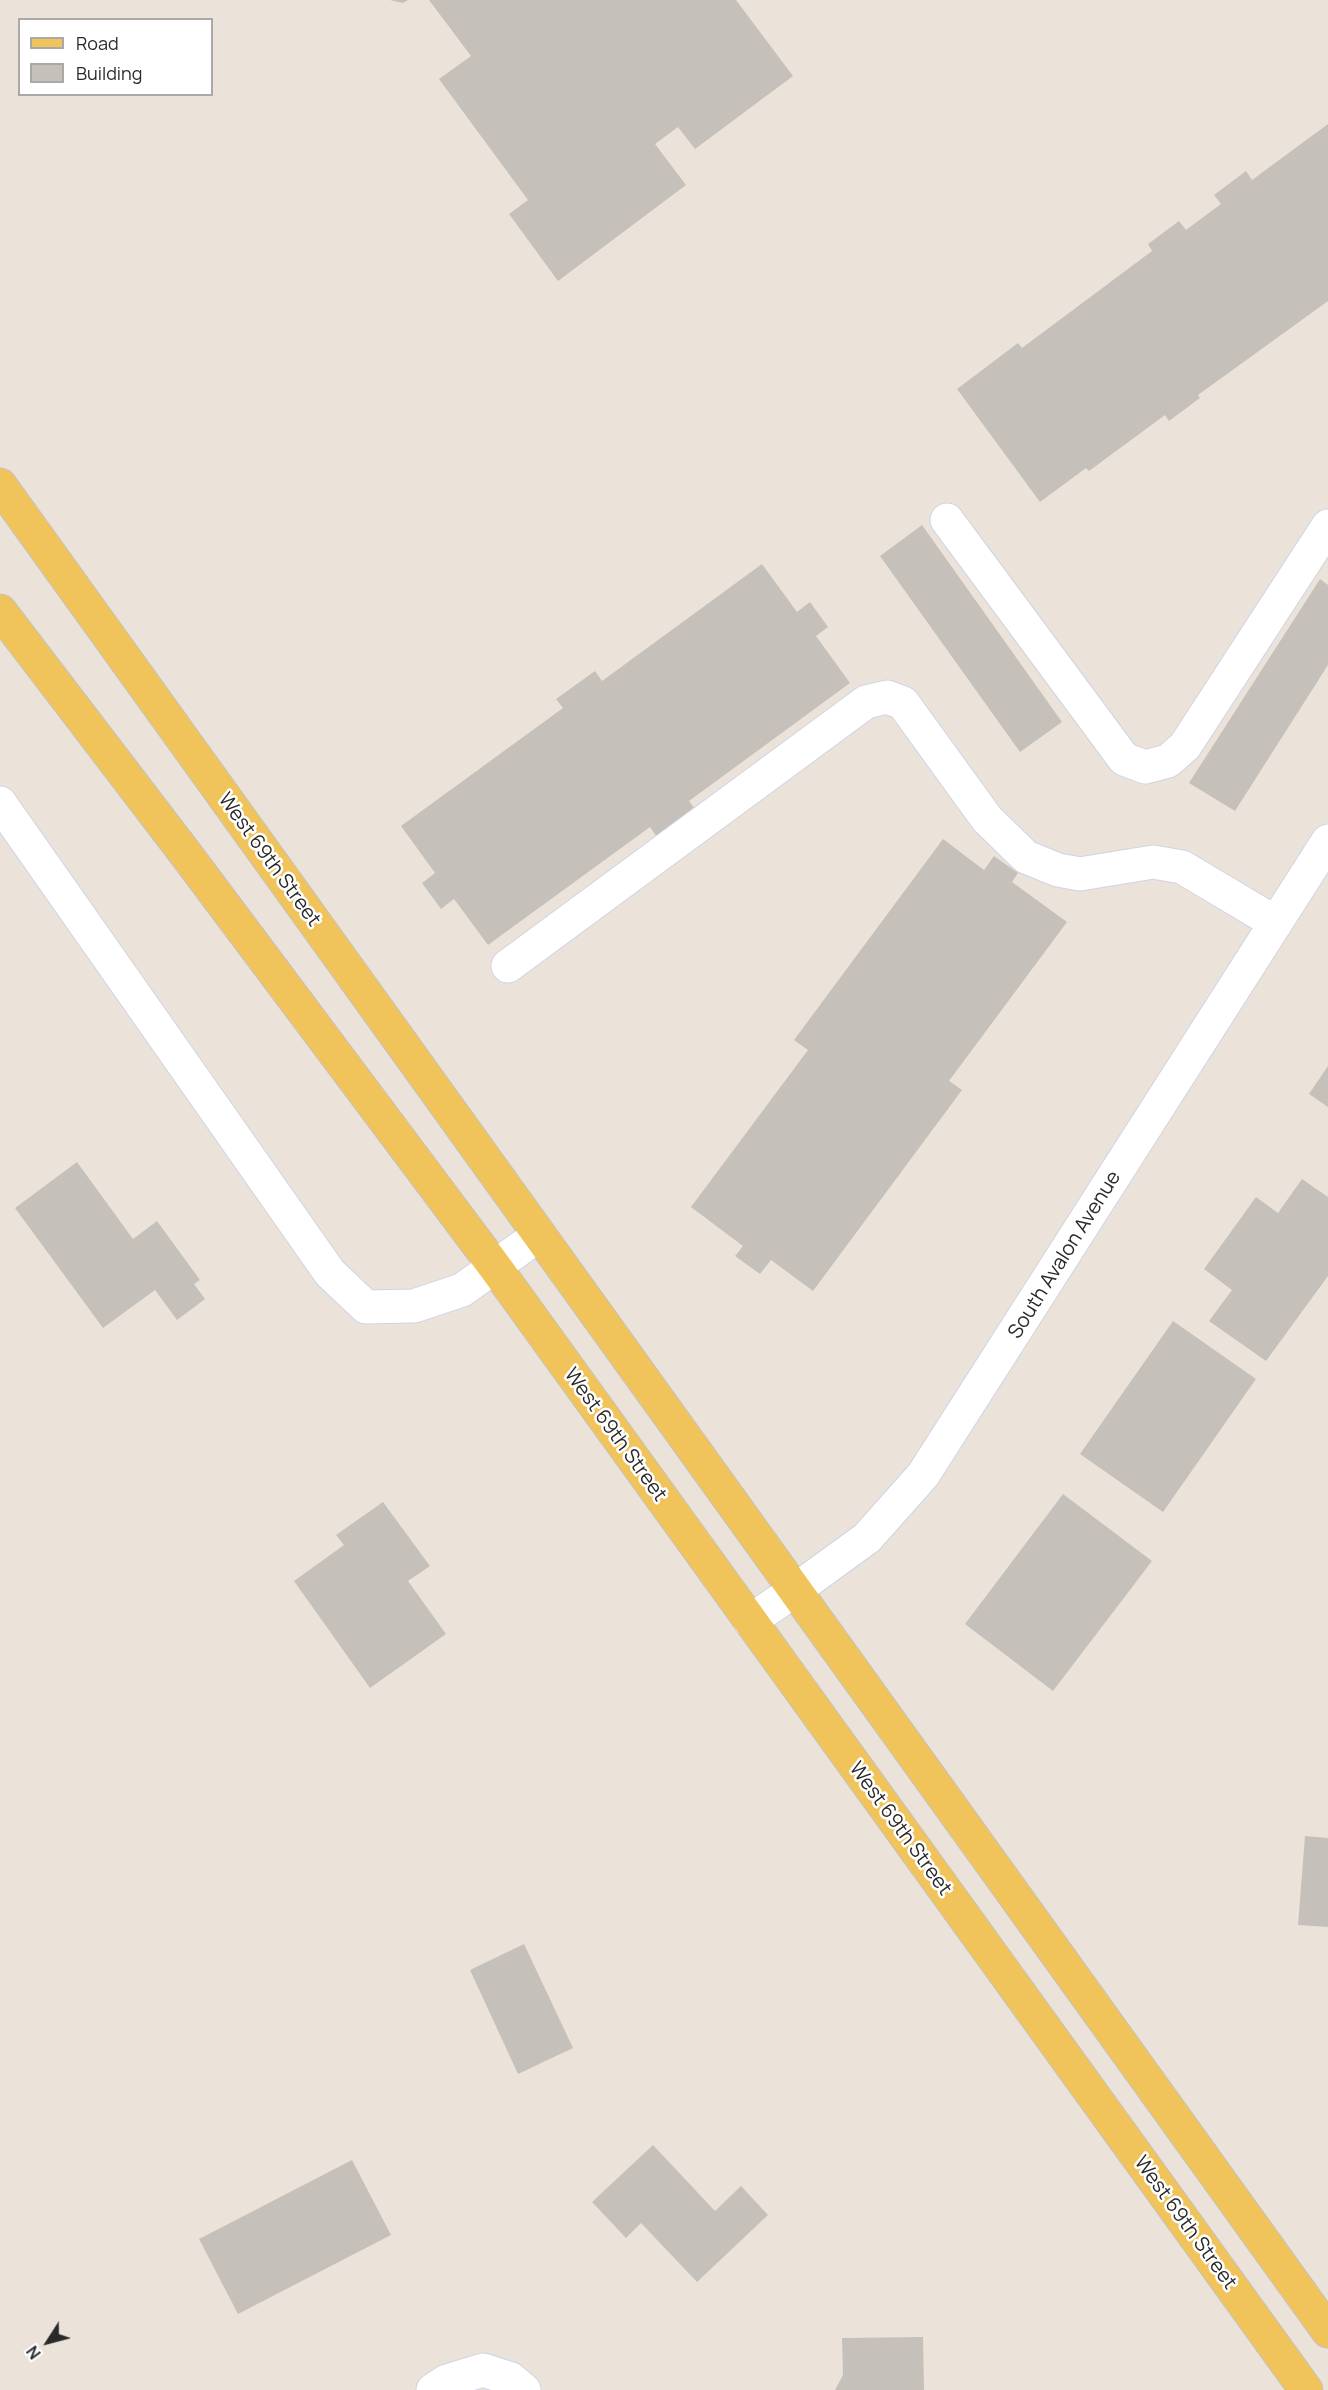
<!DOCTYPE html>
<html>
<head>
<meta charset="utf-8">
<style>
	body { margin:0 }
	#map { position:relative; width:1328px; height:2390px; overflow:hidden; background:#ebe3da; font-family:Manrope,sans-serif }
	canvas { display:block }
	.legend { position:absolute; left:18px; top:18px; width:195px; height:78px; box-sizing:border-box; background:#fff; border:2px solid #a9a9a9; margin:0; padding:8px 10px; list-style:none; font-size:18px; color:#292929 }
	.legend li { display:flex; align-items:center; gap:12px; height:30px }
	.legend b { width:30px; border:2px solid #a9a9a9 }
	.north { position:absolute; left:18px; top:2312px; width:60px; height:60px; -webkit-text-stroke:4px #fff; paint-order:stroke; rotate:234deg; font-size:16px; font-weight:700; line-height:24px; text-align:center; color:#292929 }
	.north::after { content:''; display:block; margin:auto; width:21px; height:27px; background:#292929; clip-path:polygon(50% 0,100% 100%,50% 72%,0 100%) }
</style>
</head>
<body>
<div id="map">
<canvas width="1328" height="2390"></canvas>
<ul class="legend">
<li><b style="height:8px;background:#f0c45a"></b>Road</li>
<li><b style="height:16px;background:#c6c0ba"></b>Building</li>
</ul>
<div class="north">N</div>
</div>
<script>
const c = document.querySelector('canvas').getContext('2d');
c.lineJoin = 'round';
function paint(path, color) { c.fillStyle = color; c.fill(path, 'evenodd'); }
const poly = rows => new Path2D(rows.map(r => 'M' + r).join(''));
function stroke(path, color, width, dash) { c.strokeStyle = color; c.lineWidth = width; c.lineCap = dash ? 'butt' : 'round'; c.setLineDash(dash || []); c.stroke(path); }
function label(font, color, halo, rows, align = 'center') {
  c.font = font + ' Manrope,sans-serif'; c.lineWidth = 5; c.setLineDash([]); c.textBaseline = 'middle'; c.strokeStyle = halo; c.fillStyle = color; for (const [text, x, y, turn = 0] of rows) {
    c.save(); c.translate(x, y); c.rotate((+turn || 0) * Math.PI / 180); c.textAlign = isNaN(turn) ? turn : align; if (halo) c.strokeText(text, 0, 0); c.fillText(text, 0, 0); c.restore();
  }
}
paint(poly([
	[390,0,408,0,403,3],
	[429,0,736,0,793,76,695,149,678,127,655,144,686,185,558,281,509,214,528,200,439,79,471,56],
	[1328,124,1328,301,1198,395,1200,398,1169,421,1165,415,1089,471,1086,468,1040,502,957,389,1018,343,1022,348,1152,251,1148,244,1179,221,1186,230,1221,204,1214,195,1246,171,1252,180],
	[922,525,1062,722,1020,752,880,556],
	[762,564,797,612,810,602,828,627,816,636,850,683,689,801,695,809,657,837,650,827,488,945,454,899,441,909,422,883,435,873,401,826,563,708,556,699,595,671,602,681],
	[1320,579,1328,585,1328,665,1235,811,1189,783],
	[943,839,984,870,994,856,1018,873,1012,882,1067,922,949,1081,962,1090,813,1291,771,1260,760,1274,735,1256,743,1246,691,1207,808,1050,794,1040],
	[1328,1066,1328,1107,1309,1094],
	[77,1162,133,1239,157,1221,200,1280,194,1284,205,1299,177,1320,155,1290,103,1328,15,1208],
	[1302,1179,1328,1197,1328,1276,1266,1361,1209,1321,1232,1290,1204,1269,1256,1197,1278,1213],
	[1173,1321,1256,1379,1163,1512,1080,1454],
	[1063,1494,1152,1561,1053,1691,965,1624],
	[383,1502,430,1566,408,1581,446,1634,370,1688,294,1581,344,1545,336,1535],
	[1305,1836,1328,1838,1328,1927,1298,1925],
	[524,1944,573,2048,518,2074,470,1970],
	[653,2145,715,2211,741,2186,768,2215,697,2282,641,2223,626,2238,592,2202],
	[352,2160,391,2235,238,2314,199,2239],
	[923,2337,924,2390,835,2390,843,2375,842,2338]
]), '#c6c0ba');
const minor = poly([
	[947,520,1124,759,1145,767,1168,761,1185,746,1328,526],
	[0,803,330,1273,366,1307,414,1306,462,1290,539,1235],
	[508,966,866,702,887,697,903,703,987,819,1026,857,1058,870,1080,874,1153,862,1182,867,1276,923],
	[750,1621,794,1591,867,1538,923,1475,1328,841],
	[433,2390,447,2381,483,2370,511,2379,524,2390]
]);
const major = poly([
	[0,485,1328,2331],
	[0,611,188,857,495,1267,1306,2390]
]);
stroke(minor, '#cfd4e2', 35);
stroke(major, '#c3c3c3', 35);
stroke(minor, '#fff', 33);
stroke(major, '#f0c45a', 33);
label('20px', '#292929', '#fff', [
	["West 69th Street",269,860,54],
	["South Avalon Avenue",1065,1255,-58],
	["West 69th Street",615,1435,54],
	["West 69th Street",900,1829,54],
	["West 69th Street",1185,2223,54]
]);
</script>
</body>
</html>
